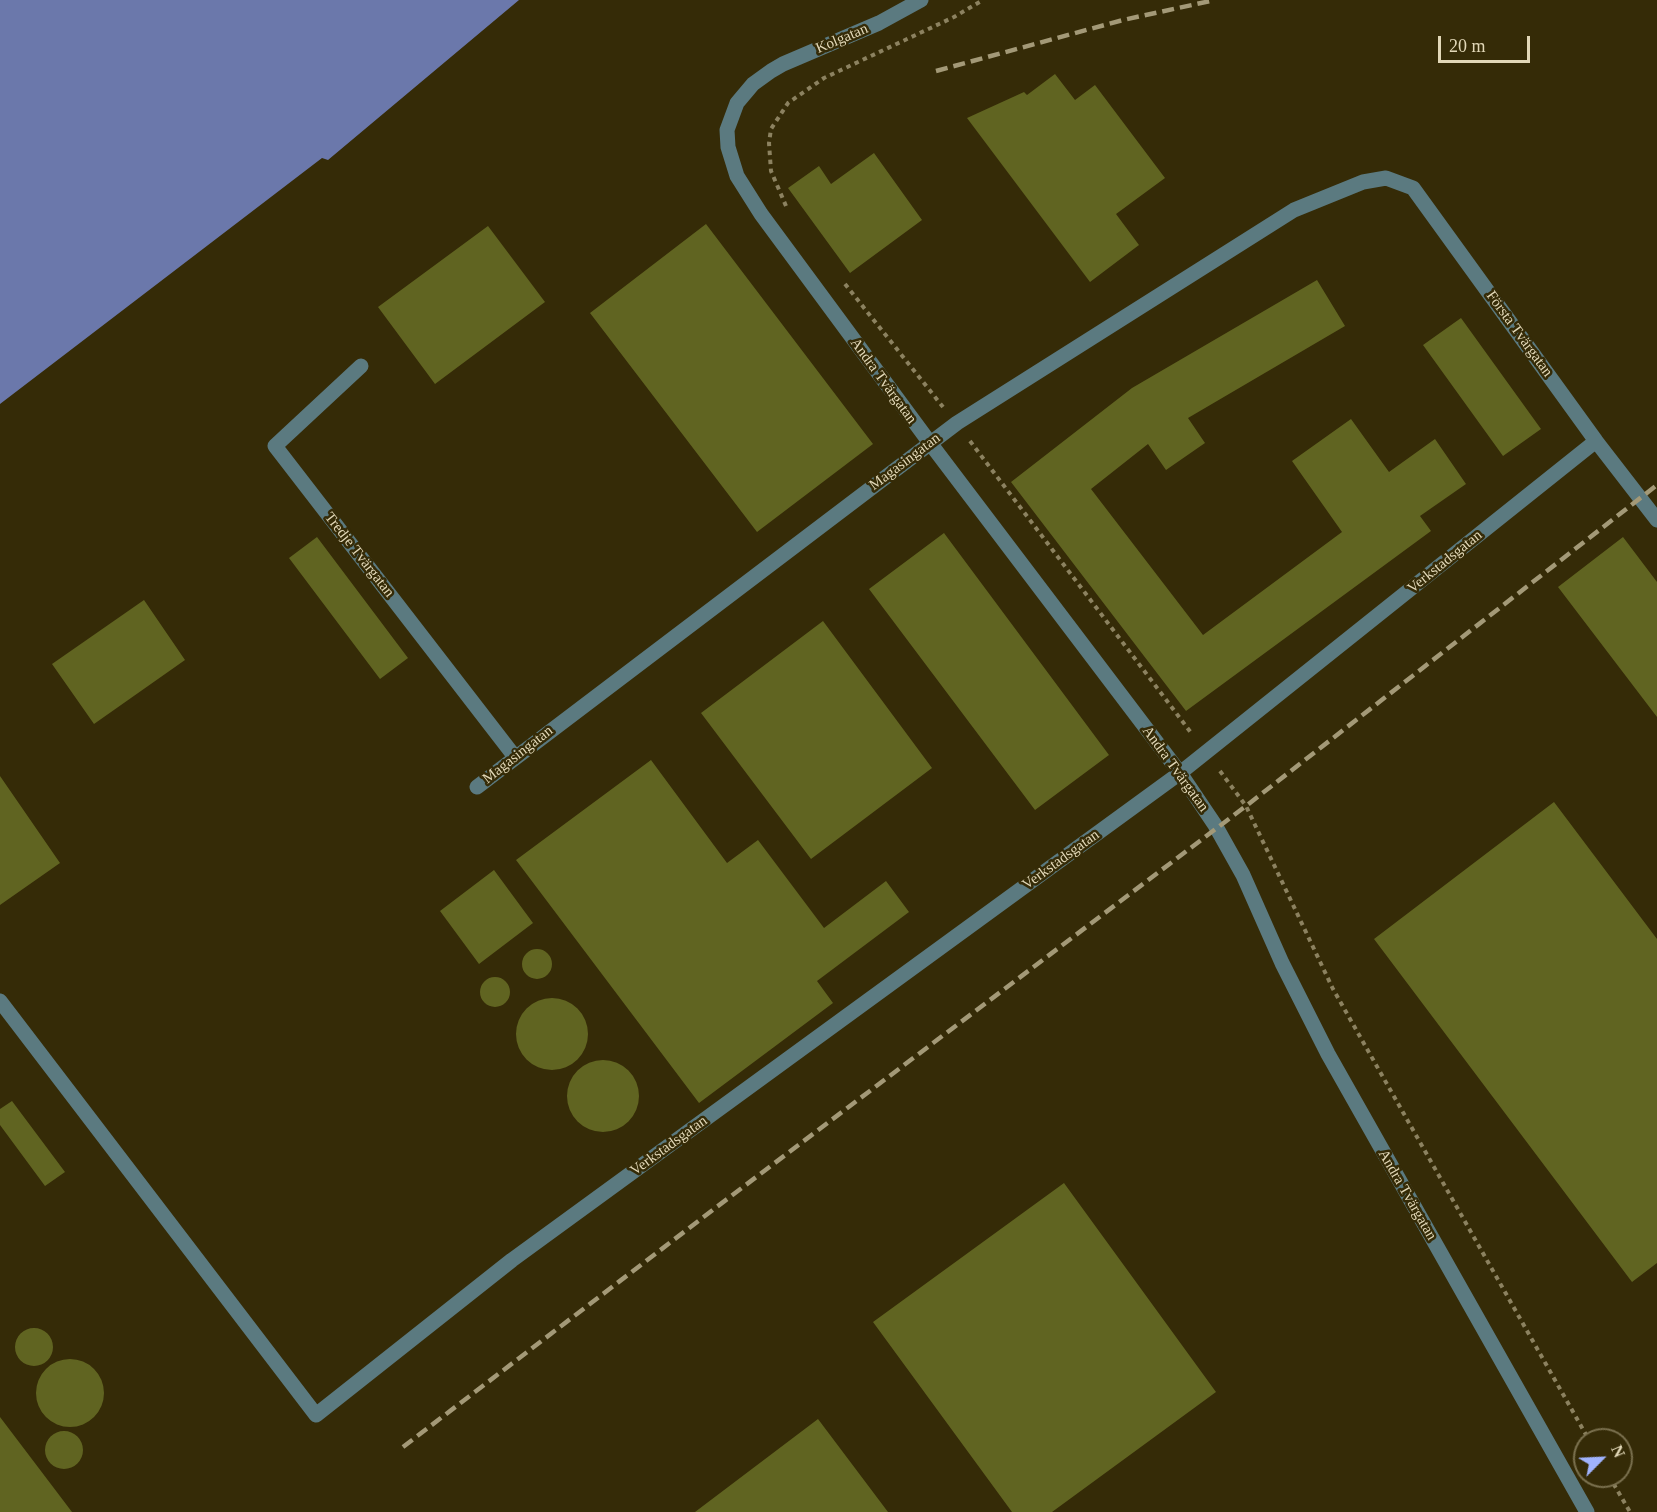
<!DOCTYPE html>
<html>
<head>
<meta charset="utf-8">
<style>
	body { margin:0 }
	#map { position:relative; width:1657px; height:1512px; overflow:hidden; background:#352b07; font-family:"Times New Roman",serif }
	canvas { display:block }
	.north { position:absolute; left:1573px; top:1428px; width:60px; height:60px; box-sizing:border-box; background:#352b07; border:2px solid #7a704e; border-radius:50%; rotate:66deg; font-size:16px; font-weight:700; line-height:24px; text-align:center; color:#e2d8b8 }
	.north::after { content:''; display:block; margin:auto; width:21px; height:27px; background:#a0b3fd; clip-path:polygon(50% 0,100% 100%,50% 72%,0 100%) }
	.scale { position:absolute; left:1438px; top:36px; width:92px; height:27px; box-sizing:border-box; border:3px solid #e2d8b8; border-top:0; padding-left:8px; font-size:18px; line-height:21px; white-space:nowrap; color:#e2d8b8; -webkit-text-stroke:4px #352b07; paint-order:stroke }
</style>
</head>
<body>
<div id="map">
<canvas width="1657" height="1512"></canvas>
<div class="north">N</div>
<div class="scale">20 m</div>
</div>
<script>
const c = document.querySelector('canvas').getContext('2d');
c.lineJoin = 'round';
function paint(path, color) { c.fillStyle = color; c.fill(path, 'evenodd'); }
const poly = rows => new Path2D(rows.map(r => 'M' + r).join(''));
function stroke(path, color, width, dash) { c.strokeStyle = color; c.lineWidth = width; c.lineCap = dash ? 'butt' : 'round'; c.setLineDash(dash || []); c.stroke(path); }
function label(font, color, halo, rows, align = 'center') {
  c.font = font + ' "Times New Roman",serif'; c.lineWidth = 5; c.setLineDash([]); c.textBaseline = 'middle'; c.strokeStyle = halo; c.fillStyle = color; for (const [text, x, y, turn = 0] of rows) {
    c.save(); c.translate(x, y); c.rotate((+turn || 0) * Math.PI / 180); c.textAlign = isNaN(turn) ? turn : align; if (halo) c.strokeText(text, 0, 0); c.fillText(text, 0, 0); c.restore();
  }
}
paint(poly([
	[0,0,519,0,328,160,322,158,0,404]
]), '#6b78ab');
paint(poly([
	[1055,74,1075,100,1095,85,1165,178,1116,214,1139,245,1090,282,967,118,1024,92,1027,95],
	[874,153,922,220,850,273,788,188,819,166,831,184],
	[706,224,873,444,757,532,590,313],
	[488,226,545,302,435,384,378,307],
	[1317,280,1345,326,1188,418,1205,443,1166,470,1148,444,1091,489,1203,635,1342,532,1292,461,1351,419,1389,472,1435,439,1466,484,1420,516,1431,531,1186,711,1011,482,1132,388],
	[1461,318,1541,429,1503,456,1423,345],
	[944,533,1109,755,1035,810,869,589],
	[317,537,408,658,380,679,289,558],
	[1623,537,1657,582,1657,717,1558,587],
	[144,600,185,660,94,724,52,664],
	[823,621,932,768,811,859,701,713],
	[651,760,727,863,758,840,824,928,886,881,909,912,817,981,833,1003,699,1103,516,860],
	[0,776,60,863,0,905],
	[1554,802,1657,939,1657,1263,1632,1282,1374,939],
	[494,870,533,923,479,964,440,911],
	'522 964a15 15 0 1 1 30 0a15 15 0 1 1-30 0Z',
	'480 992a15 15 0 1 1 30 0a15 15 0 1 1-30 0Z',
	'516 1034a36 36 0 1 1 72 0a36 36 0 1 1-72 0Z',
	'567 1096a36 36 0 1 1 72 0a36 36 0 1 1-72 0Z',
	[12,1101,65,1172,45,1186,0,1125,0,1109],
	[1064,1183,1216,1392,1052,1512,1012,1512,873,1322],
	'15 1347a19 19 0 1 1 38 0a19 19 0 1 1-38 0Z',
	'36 1393a34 34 0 1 1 68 0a34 34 0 1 1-68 0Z',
	[0,1417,72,1512,0,1512],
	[818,1419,888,1512,695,1512],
	'45 1450a19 19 0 1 1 38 0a19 19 0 1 1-38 0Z'
]), '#606421');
stroke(poly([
	[786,206,771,171,769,143,771,129,788,103,824,78,954,17,983,0],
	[845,284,943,407],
	[970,441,1192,734],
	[1220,771,1246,806,1333,989,1589,1440],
	[1609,1476,1630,1512]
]), '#8c8260', 4, [4.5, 4.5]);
stroke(poly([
	[921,0,879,23,783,64,771,71,753,84,737,103,727,130,728,147,737,176,761,214,930,443,1180,773,1215,825,1243,875,1282,963,1328,1054,1587,1512],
	[361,366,275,446,515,757],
	[477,787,957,423,1294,210,1363,182,1386,178,1413,188,1596,441,1657,520],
	[0,1001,316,1415,512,1260,1180,773,1596,441]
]), '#5b7a80', 15);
stroke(poly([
	[936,71,1123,20,1215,0],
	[403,1447,714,1209,1246,806,1657,485]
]), '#a39977', 4.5, [12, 6]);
label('15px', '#e2d8b8', '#352b07', [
	["Kolgatan",842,39,-23],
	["Första Tvärgatan",1519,334,54],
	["Andra Tvärgatan",883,381,54],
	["Magasingatan",905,462,-37],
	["Tredje Tvärgatan",359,555,52],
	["Verkstadsgatan",1445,562,-39],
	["Magasingatan",518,755,-38],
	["Andra Tvärgatan",1175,769,54],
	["Verkstadsgatan",1061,860,-36],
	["Verkstadsgatan",669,1146,-36],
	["Andra Tvärgatan",1407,1195,60]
]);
</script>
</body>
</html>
